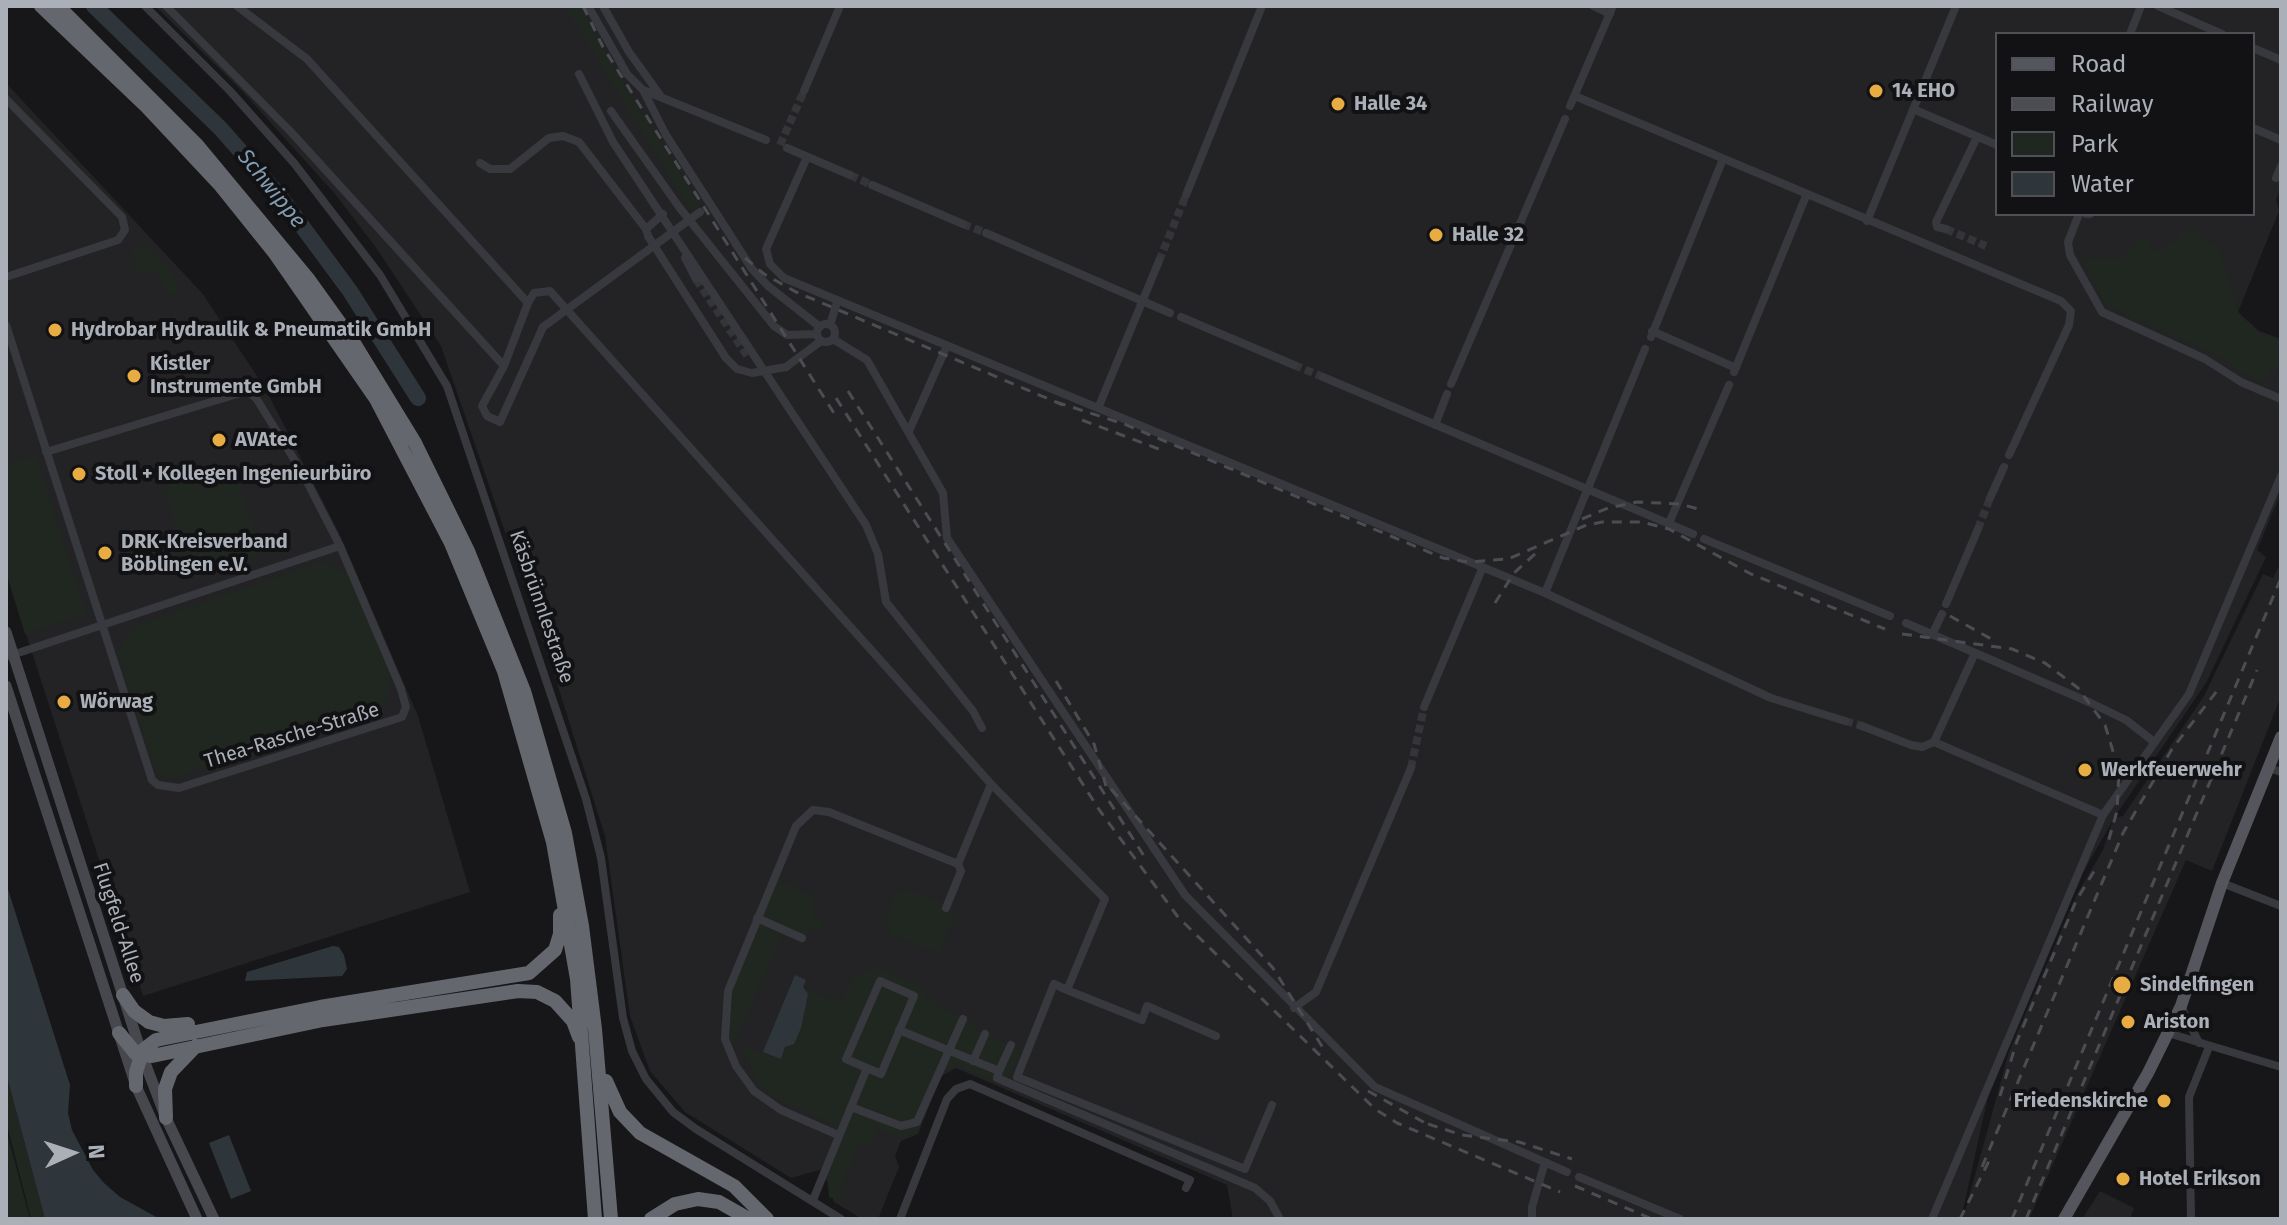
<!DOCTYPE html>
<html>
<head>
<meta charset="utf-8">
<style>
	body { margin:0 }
	#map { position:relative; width:2287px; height:1225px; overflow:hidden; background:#171719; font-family:"Fira Sans",sans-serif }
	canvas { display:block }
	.frame { position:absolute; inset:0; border:8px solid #aaafb8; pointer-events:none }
	.legend { position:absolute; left:1995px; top:32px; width:260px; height:184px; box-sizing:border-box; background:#121214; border:2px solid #4f5156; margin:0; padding:10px 14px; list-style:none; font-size:24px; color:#aaafb8 }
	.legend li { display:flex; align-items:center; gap:16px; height:40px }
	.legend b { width:40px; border:2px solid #4f5156 }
	.north { position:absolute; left:32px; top:1113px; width:80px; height:80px; -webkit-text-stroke:6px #121214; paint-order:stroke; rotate:87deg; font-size:22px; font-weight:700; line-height:32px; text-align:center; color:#aaafb8 }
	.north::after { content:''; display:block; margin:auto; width:28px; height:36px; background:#aaafb8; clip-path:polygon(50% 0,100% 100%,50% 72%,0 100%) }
</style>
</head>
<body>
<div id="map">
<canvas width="2287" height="1225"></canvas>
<div class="frame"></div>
<ul class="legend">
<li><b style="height:10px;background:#55565d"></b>Road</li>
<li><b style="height:10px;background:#4c4d53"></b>Railway</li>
<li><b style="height:22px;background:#1f2720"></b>Park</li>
<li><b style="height:22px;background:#2e363c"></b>Water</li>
</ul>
<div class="north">N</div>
</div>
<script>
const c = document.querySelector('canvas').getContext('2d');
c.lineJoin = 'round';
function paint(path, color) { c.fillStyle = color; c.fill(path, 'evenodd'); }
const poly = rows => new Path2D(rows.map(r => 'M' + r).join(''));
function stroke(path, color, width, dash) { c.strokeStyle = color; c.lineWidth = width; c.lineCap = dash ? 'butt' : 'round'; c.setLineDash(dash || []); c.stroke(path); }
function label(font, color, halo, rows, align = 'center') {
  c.font = font + ' "Fira Sans",sans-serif'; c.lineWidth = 8; c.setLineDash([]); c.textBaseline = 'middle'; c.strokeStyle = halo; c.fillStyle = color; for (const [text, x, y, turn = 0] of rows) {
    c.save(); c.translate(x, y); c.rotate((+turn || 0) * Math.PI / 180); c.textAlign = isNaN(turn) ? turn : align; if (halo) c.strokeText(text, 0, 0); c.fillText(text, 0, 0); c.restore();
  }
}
paint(poly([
	[155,6,2281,6,2281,187,2276,200,2279,211,2238,312,2259,331,2281,339,2281,493,2257,550,2266,557,2206,683,2114,818,2123,816,2204,696,2263,574,2273,578,2281,562,2281,696,2212,871,2186,860,2029,1219,1963,1219,2009,1052,2077,894,2103,850,2113,820,2068,899,1991,1083,1961,1219,1233,1219,1227,1185,956,1068,940,1077,918,1134,901,1141,895,1156,899,1167,878,1219,862,1219,834,1202,823,1169,791,1178,685,1112,650,1071,630,1016,605,836,556,680,441,346,377,249,335,194,243,92],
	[1997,34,2253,34,2253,214,1997,214],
	[6,83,202,293,265,388,339,533,418,716,470,892,143,996,6,572],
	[2100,1191,2134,1208,2130,1219,2082,1219]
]), '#232326');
paint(poly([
	[565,6,580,6,632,98,700,204,691,211],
	[2197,231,2219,250,2238,312,2258,333,2281,341,2281,363,2276,371,2269,369,2264,381,2239,371,2221,357,2106,306,2081,258,2121,259,2138,240,2151,238,2152,249,2160,251,2181,237,2181,232],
	[148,244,176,279,181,292,170,296,155,270,138,273,131,249],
	[36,456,86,614,25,634,6,572,6,465],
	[233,464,262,555,191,578,164,485],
	[323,561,348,575,392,678,383,711,167,780,155,770,117,652,133,627],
	[777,878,814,897,811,915,822,921,823,926,820,932,812,929,809,936,784,926,767,971,764,970,759,988,732,1045,728,1022,729,998],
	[907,889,940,903,955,917,938,953,890,934,885,920,895,894],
	[877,968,925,989,923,996,978,1026,976,1030,1022,1050,1005,1086,955,1065,942,1071,917,1132,900,1138,877,1128,868,1148,859,1144,840,1189,844,1202,829,1197,827,1175,846,1130,780,1101,757,1084,743,1047,781,1059,786,1047,799,1032,808,994,803,987,842,1003,853,977],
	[6,1073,45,1219,31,1219,6,1121],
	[6,1129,30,1219,6,1219]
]), '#1f2720');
paint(poly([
	[6,883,70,1085,68,1113,72,1130,93,1170,104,1183,120,1197,160,1219,45,1219,6,1073],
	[333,946,339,947,344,955,347,969,342,976,245,981,247,972],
	[795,975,806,980,803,987,808,994,801,1028,794,1044,785,1047,781,1059,763,1052],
	[229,1135,251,1191,231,1199,209,1143]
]), '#2e363c');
stroke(poly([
	[94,6,221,129,279,195,350,291,418,398]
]), '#2e363c', 16);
stroke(poly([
	[780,145,804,91],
	[850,175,872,185],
	[963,224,986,233],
	[1946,229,1986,246],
	[1159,261,1186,195],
	[696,279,748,357],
	[1294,365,1323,377],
	[1978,529,1990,498],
	[1845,721,1862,726],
	[1411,768,1424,707]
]), '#343539', 8, [8, 4]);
stroke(poly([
	[145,6,230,91,294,163,380,275,447,386,586,799,601,858,623,1018,632,1051,646,1079,673,1112,696,1129,841,1219],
	[166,6,291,132,504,366],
	[237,6,307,59,528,303],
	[588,6,627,74,643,90,766,140],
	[603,6,629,52,660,95],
	[1593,6,1610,14],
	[2158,6,2222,34],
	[2130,34,2141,6],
	[2253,48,2281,60],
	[579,74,613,142,866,525,878,554,886,602,973,711,982,728],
	[643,90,666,135,752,269,768,286,820,327],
	[804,91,840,6],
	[1575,96,2061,301,2071,311,2069,325,2009,455],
	[6,99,122,217,125,230,118,240,6,277],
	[1570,106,1613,6],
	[1913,109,1997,145],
	[611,111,679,207,774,326,787,335,817,334],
	[2253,128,2281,140],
	[787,148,850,175],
	[807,157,766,249,770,264,784,278,1545,593,1771,698,1845,721],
	[480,163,490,169,510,169,549,138,563,136,579,142,646,229],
	[2276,178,2281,166],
	[872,185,963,224],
	[1186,195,1262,6],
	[663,214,646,229,648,236,726,358],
	[2079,214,2068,242,2070,255,2102,312,2205,359,2241,382,2281,399],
	[2086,214,2090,214],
	[1867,221,1956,6],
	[1946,229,1937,227,1936,222,1977,137],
	[986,233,1170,313],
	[685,258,696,279],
	[1181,317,1294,365],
	'817 333a9 9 0 1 1 18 0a9 9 0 1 1-18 0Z',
	[6,325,152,780,158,785,179,788,402,717,406,707,401,689,340,546],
	[830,325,837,302],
	[543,327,500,422,487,416,482,406,504,366,528,303,534,293,550,291,991,784,1105,899,1067,990,1142,1020,1147,1006,1216,1036],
	[1652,331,1736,368],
	[1651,337,1723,159],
	[833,339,867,360,943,493,947,538,1185,895,1375,1087,1567,1172],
	[786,367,821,341],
	[1734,372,1806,196],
	[1323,377,1693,534],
	[1451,384,1565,119],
	[1099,406,1159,261],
	[1435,425,1447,394],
	[909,431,946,348],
	[1990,498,2004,467],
	[1669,523,1729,385],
	[1704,539,1890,616],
	[1545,593,1645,349],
	[1946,604,1978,529],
	[1906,623,2091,703,2126,720,2153,741],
	[1932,635,1942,614],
	[6,657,340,546,302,472,256,398,247,391,46,452],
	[1424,707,1482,569],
	[1862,726,1911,745,1922,747,1934,742,2103,815],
	[1934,742,1975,653],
	[2269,768,2281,772],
	[2222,883,2281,906],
	[946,908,961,871,958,864,991,784],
	[757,918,802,938],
	[880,981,914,996,881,1074,846,1059,880,981],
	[1067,990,1054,984,1017,1077,1245,1169,1272,1105],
	[2181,1006,2199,1043],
	[1294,1008,1316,992,1411,768],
	[899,1030,999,1071,1011,1045],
	[2168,1033,2281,1067],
	[973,1061,985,1034],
	[999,1071,997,1078,1255,1188,1270,1201,1280,1219],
	[851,1107,901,1126,917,1122,963,1019],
	[838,1135,781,1110,754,1091,736,1066,725,1039,728,991,796,826,813,810,829,812,958,864],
	[1579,1177,1680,1219],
	[813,1200,867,1068],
	[900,1219,947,1099,956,1089,970,1084,1190,1180,1186,1188],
	[1532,1219,1532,1207,1545,1162],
	[1932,1219,2103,815,2189,694,2281,476],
	[2191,1219,2189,1097,2209,1047]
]), '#38393e', 8);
stroke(poly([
	[6,632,142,1055,166,1118,214,1219],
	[6,686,136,1086,197,1219]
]), '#47484e', 11);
stroke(poly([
	[2064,1219,2148,1073,2181,1006,2222,883,2281,737]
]), '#55565d', 12);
stroke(poly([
	[41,6,147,107,221,186,274,252,376,399,451,543,504,671,553,842,577,979,595,1219],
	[58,6,197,145,309,280,352,340,415,443,468,551,524,691,565,833,582,926,595,1029,611,1219],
	[123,995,134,1011,149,1022,164,1026,188,1024],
	[119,1033,136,1054,152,1056,323,1020,518,991,537,992,555,1001,573,1021,579,1037],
	[606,1081,620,1112,640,1133,734,1186,767,1219],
	[136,1086,136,1072,143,1050,156,1040,320,1007,529,973,555,950,560,934,560,915],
	[166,1118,165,1089,171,1072,196,1046],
	[651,1219,675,1204,698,1199,719,1202,749,1219]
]), '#65676f', 14);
stroke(poly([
	[583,6,603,47,837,418],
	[745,258,764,274,796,292,1063,405],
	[848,391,1144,856],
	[836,398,1100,811,1178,917,1375,1109,1397,1123,1560,1192],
	[1056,402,1124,424,1443,558,1468,562,1508,559,1584,526,1602,522,1642,522,1669,529,1751,574,1885,629],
	[1082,420,1164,451],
	[1582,519,1608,508,1637,502,1680,504,1702,510],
	[1495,603,1514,573,1537,552],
	[1950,616,1993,640],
	[1902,634,2012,649,2045,663,2078,688,2105,725,2119,771,2117,811,2107,846],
	[1056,681,1094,744,1106,786],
	[1111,789,1273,968,1325,1051],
	[1368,1091,1427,1124],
	[2000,1096,2017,1041,2076,901,2096,868],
	[1428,1124,1462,1135,1519,1142,1572,1159],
	[1982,1167,2123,833,2172,749,2220,687],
	[1575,1186,1652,1219],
	[1960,1219,1991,1157],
	[2012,1219,2281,578],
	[2026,1219,2257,670]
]), '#4c4d53', 3, [10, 8]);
stroke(poly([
	[543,327,700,212],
	[726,358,737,369,752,373,786,367]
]), '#38393e', 8);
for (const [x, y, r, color] of [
	[1876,91,8,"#e7ad42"],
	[1338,104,8,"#e7ad42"],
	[1436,235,8,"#e7ad42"],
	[55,330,8,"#e7ad42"],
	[134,376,8,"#e7ad42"],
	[219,440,8,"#e7ad42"],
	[79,474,8,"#e7ad42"],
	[105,553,8,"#e7ad42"],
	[64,702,8,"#e7ad42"],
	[2085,770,8,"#e7ad42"],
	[2122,985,10,"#e7ad42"],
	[2128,1022,8,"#e7ad42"],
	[2164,1101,8,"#e7ad42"],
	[2123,1179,8,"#e7ad42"]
]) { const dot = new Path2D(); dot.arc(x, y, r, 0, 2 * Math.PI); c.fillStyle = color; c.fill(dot); stroke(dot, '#121214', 3); }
label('bold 20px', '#aaafb8', '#121214', [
	["14 EHO",1892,91],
	["Halle 34",1354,104],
	["Halle 32",1452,235],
	["Hydrobar Hydraulik & Pneumatik GmbH",71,330],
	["Kistler",150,364],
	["Instrumente GmbH",150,387],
	["AVAtec",235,440],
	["Stoll + Kollegen Ingenieurbüro",95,474],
	["DRK-Kreisverband",121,542],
	["Böblingen e.V.",121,565],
	["Wörwag",80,702],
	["Werkfeuerwehr",2101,770],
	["Sindelfingen",2140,985],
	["Ariston",2144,1022],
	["Friedenskirche",2148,1101,"right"],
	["Hotel Erikson",2139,1179]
], 'left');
label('20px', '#aaafb8', '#121214', [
	["Käsbrünnlestraße",541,607,71],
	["Thea-Rasche-Straße",292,736,-17],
	["Flugfeld-Allee",118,923,72]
]);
label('italic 22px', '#849cb1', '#121214', [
	["Schwippe",271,189,51]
]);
</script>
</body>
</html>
